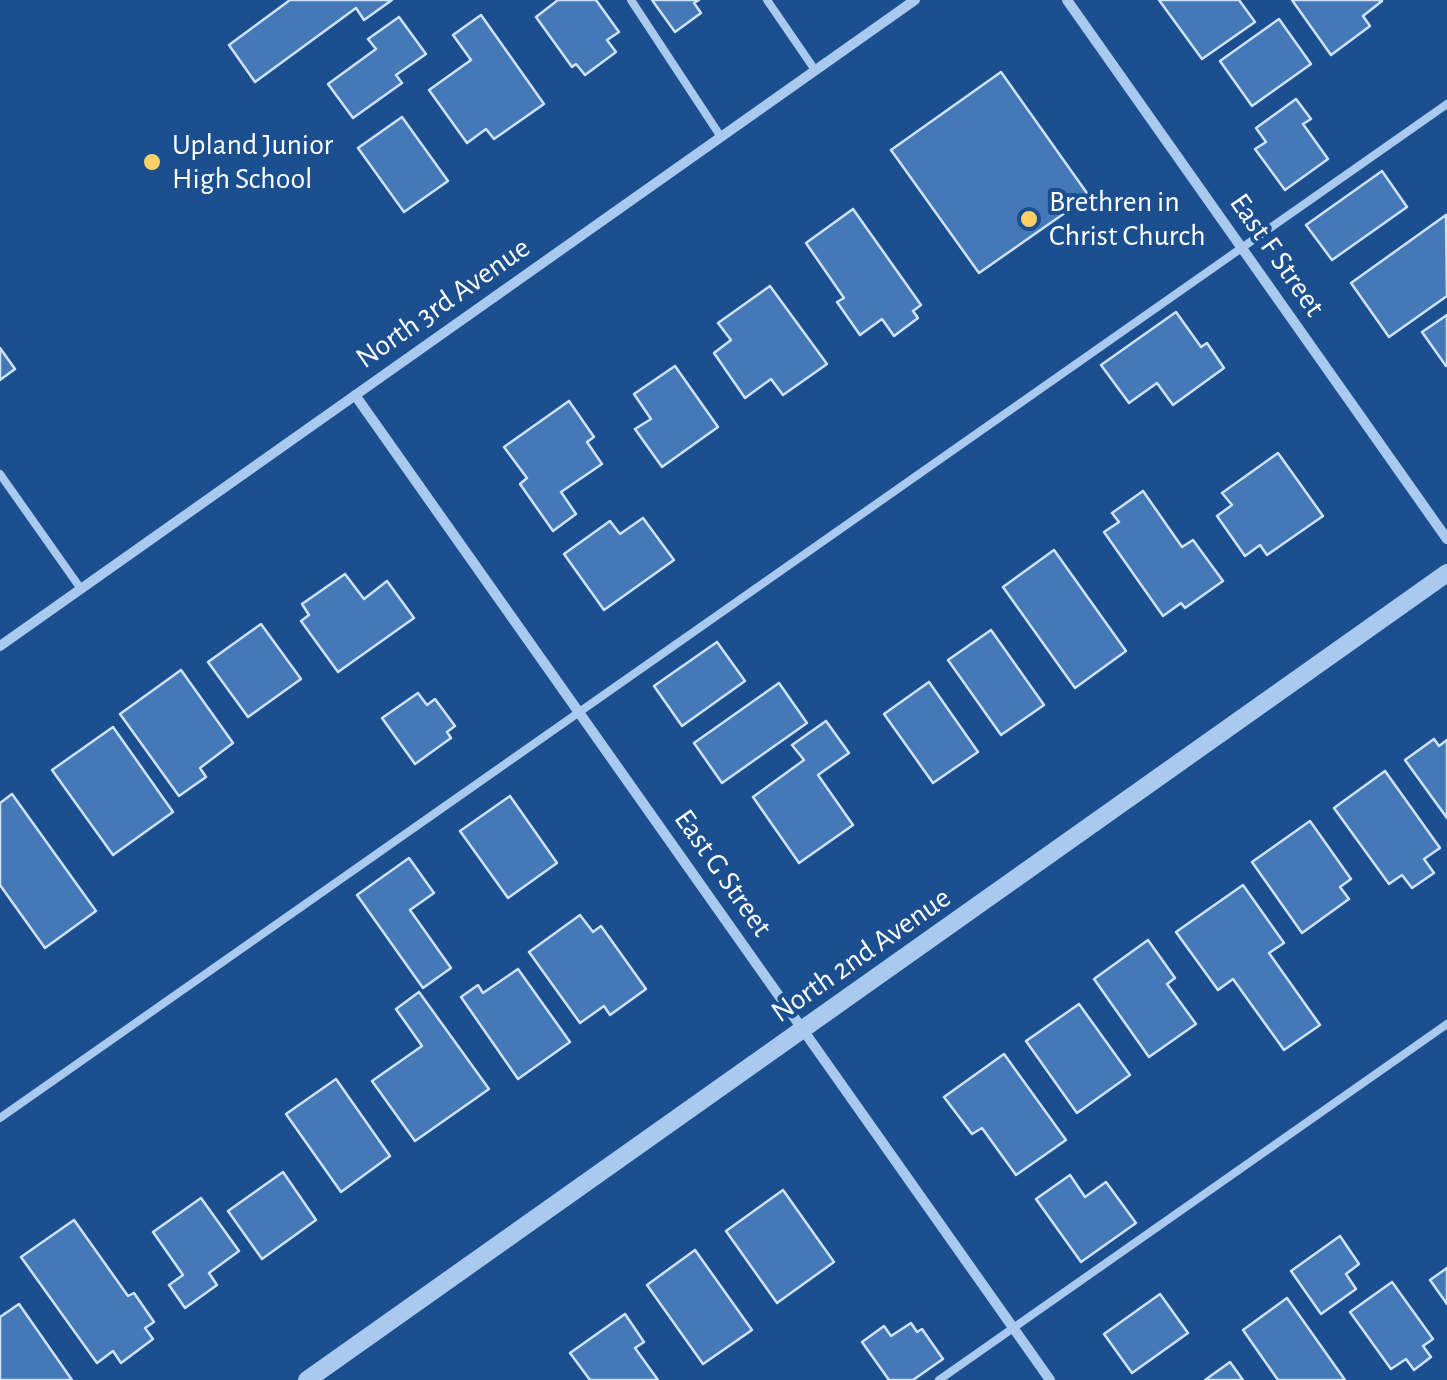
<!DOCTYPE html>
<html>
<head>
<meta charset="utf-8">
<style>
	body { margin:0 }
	canvas { display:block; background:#1b4f8f }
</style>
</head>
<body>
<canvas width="1447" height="1380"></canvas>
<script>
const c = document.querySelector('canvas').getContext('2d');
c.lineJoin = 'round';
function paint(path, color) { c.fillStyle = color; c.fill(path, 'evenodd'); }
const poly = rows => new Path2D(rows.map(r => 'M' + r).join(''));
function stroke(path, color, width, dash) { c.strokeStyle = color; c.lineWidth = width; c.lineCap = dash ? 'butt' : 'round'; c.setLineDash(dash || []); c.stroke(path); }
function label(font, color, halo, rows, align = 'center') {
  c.font = font + ' "Alegreya Sans",sans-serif'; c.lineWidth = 8; c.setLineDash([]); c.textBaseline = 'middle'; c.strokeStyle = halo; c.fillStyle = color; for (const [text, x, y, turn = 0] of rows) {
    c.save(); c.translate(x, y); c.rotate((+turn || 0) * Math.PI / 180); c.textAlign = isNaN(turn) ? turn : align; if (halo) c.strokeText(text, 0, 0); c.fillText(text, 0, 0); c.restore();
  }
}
const building = poly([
	[290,0,392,0,364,20,356,8,255,82,229,45,290,0],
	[558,0,596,0,619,32,607,40,616,52,585,75,576,64,572,67,536,17,558,0],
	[652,0,699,0,694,3,701,13,675,32,652,0],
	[1159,0,1239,0,1255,22,1202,59,1159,0],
	[1292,0,1381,0,1382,1,1363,16,1370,26,1331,55,1292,0],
	[481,15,544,104,494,139,486,129,467,143,429,90,471,60,453,35,481,15],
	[399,17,426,54,396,75,402,83,353,118,328,84,376,49,368,39,399,17],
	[1279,19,1311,64,1252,106,1220,61,1279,19],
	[1001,72,1089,196,979,273,891,150,1001,72],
	[1296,99,1311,119,1303,124,1328,159,1285,190,1255,149,1266,142,1256,128,1296,99],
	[402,117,448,181,404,212,358,148,402,117],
	[1382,171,1407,207,1332,260,1306,225,1382,171],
	[853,209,921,305,913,311,918,318,894,336,882,319,860,335,837,302,844,298,806,243,853,209],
	[1446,215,1447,296,1389,337,1351,283,1446,215],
	[770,286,827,364,783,395,771,379,745,398,714,353,731,340,718,323,770,286],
	[1176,312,1201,347,1207,343,1224,368,1173,405,1157,383,1129,403,1101,365,1176,312],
	[1447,315,1447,365,1446,366,1422,332,1447,315],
	[0,348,15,369,0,380,0,348],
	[675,366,718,427,662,467,635,429,651,419,634,394,675,366],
	[569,401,594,437,587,442,602,464,561,492,576,514,553,531,520,484,527,478,504,447,569,401],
	[1278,453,1323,516,1267,555,1260,545,1245,556,1217,516,1232,505,1222,493,1278,453],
	[1143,491,1182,547,1193,540,1223,581,1185,608,1181,603,1163,616,1104,532,1119,522,1112,513,1143,491],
	[643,518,674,560,604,610,564,554,610,521,620,534,643,518],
	[1054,550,1126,651,1075,688,1003,587,1054,550],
	[345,574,364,599,387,581,414,618,338,672,301,621,309,615,302,604,345,574],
	[261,624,301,679,248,717,208,662,261,624],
	[991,630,1044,705,1001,735,948,660,991,630],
	[717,642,745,681,682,726,654,686,717,642],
	[181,670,233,743,200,768,206,777,179,796,120,714,181,670],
	[929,682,978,752,933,783,884,714,929,682],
	[779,683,807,723,722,783,694,743,779,683],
	[418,693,427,705,435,699,455,726,447,732,451,738,415,764,382,718,418,693],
	[826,721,849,753,818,775,853,825,799,863,753,797,804,760,792,745,826,721],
	[113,727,173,812,113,855,52,770,113,727],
	[1434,739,1439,746,1447,740,1447,818,1405,760,1434,739],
	[1385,771,1440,848,1424,859,1434,873,1412,888,1402,875,1389,884,1334,808,1385,771],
	[12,794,96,911,45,948,0,885,0,803,12,794],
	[510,796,557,863,508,898,460,831,510,796],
	[1310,821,1351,879,1340,887,1349,899,1302,933,1252,862,1310,821],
	[409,858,434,893,410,910,451,968,423,988,357,895,409,858],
	[1243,885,1284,943,1269,953,1320,1025,1284,1050,1233,979,1218,990,1176,932,1243,885],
	[580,915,593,932,601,926,646,989,610,1015,604,1006,580,1023,529,952,580,915],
	[1148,940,1175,978,1167,984,1196,1024,1149,1057,1094,979,1148,940],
	[518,969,570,1042,518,1079,461,997,478,985,483,993,518,969],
	[419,992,489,1089,415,1141,372,1081,422,1046,396,1009,419,992],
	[1079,1004,1130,1075,1077,1113,1026,1041,1079,1004],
	[1004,1054,1066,1140,1016,1175,982,1128,972,1134,944,1097,1004,1054],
	[336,1079,390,1156,341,1192,286,1114,336,1079],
	[283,1172,316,1220,262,1259,228,1211,283,1172],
	[1070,1175,1085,1197,1106,1182,1136,1223,1081,1262,1036,1199,1070,1175],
	[783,1190,834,1262,777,1303,726,1231,783,1190],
	[201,1198,239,1251,209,1273,217,1285,185,1308,169,1285,183,1275,153,1232,201,1198],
	[74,1220,128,1296,134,1293,154,1322,145,1328,153,1339,121,1363,113,1351,97,1363,21,1257,74,1220],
	[1340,1236,1359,1264,1346,1274,1356,1289,1321,1314,1291,1271,1340,1236],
	[695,1250,752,1330,703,1364,647,1285,695,1250],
	[1447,1268,1447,1304,1430,1280,1447,1268],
	[1392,1282,1433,1339,1423,1346,1431,1357,1414,1370,1406,1359,1391,1369,1350,1312,1392,1282],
	[1160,1294,1188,1333,1132,1373,1104,1334,1160,1294],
	[1287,1298,1345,1380,1278,1380,1243,1330,1287,1298],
	[19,1304,72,1380,0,1380,0,1317,19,1304],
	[625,1314,644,1342,635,1348,658,1380,590,1380,570,1353,625,1314],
	[911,1323,917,1332,922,1329,943,1359,913,1380,889,1380,862,1342,884,1326,891,1336,911,1323],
	[1230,1362,1243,1380,1205,1380,1230,1362]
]);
paint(building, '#4478b7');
stroke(building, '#cfe3fa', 2.5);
stroke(poly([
	[631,0,721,137],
	[767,0,815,70],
	[0,474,81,589],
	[0,1118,1447,104],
	[939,1380,1447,1024]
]), '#a9c9ee', 8);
stroke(poly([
	[1067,0,1447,539],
	[355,395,1050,1380],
	[0,646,915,0]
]), '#a9c9ee', 10);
stroke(poly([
	[307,1380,1447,573]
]), '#a9c9ee', 18);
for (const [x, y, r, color] of [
	[152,162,10,"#ffd166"],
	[1029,219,10,"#ffd166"]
]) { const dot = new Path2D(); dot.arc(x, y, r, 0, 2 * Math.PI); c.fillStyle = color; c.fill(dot); stroke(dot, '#1b4f8f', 4); }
label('30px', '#fff', '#1b4f8f', [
	["Upland Junior",172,145],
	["High School",172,179],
	["Brethren in",1049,202],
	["Christ Church",1049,236]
], 'left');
label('30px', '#fff', '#1b4f8f', [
	["East F Street",1277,255,55],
	["North 3rd Avenue",443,303,-35],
	["East G Street",723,873,55],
	["North 2nd Avenue",861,955,-35]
]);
</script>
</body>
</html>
